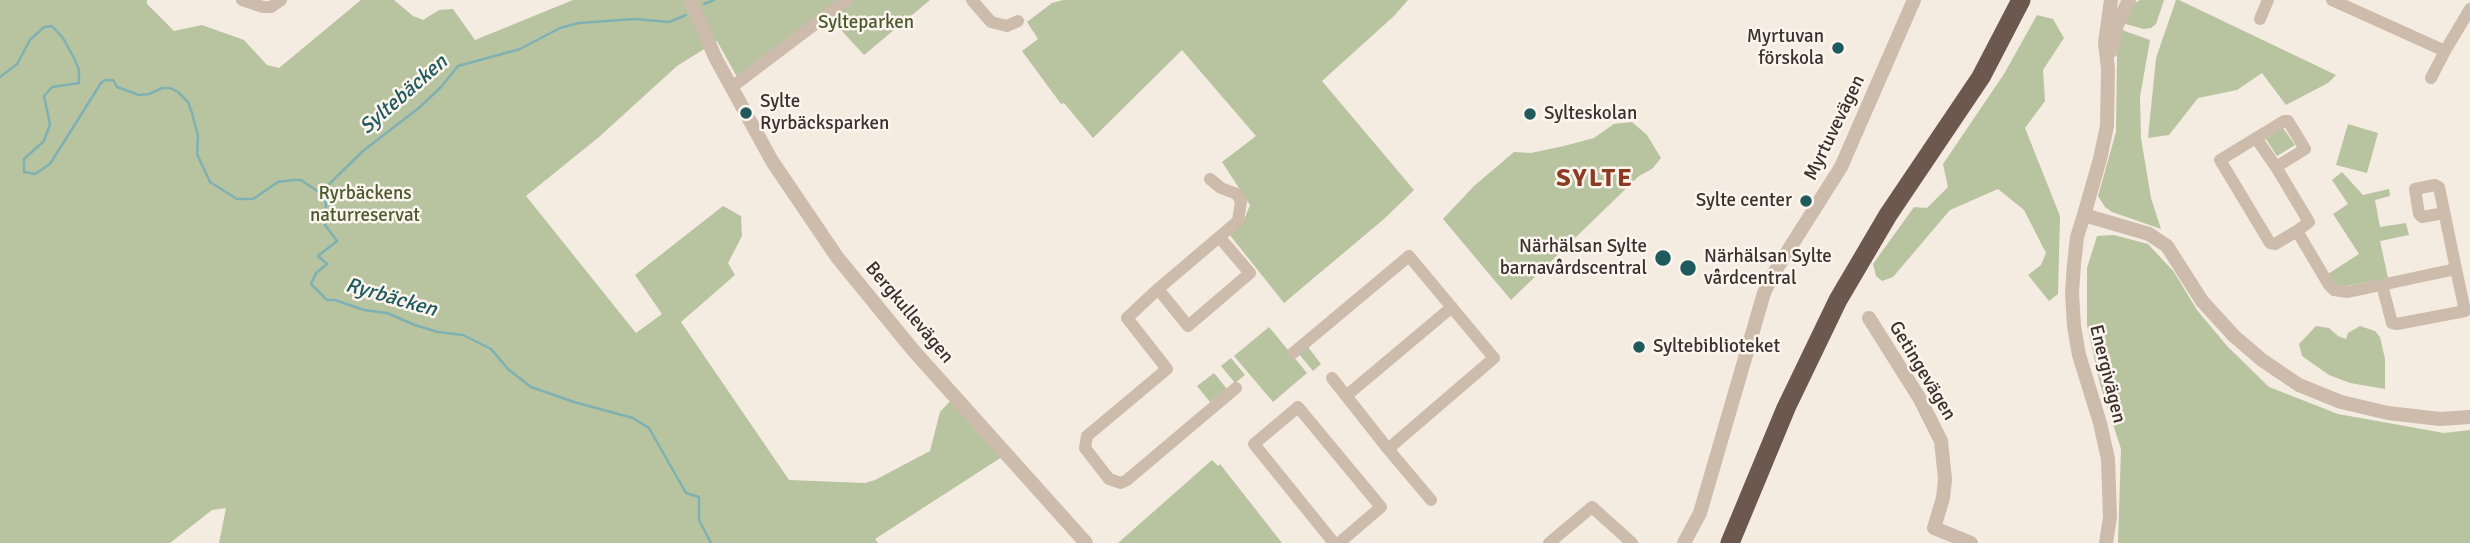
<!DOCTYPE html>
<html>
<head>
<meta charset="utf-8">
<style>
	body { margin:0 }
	canvas { display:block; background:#f4ebe1 }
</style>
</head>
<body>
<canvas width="2470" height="543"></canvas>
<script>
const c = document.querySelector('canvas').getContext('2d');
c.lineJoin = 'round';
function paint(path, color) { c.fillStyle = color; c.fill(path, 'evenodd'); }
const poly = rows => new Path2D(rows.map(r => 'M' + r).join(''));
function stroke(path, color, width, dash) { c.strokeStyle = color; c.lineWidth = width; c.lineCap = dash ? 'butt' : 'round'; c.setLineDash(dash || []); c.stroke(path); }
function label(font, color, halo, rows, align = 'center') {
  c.font = font + ' Signika,sans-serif'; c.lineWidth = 5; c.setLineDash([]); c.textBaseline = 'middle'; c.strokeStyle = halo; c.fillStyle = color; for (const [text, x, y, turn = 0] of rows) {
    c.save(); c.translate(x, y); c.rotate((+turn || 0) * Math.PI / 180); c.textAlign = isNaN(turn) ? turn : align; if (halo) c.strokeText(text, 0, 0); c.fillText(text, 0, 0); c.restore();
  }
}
paint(poly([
	[0,0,147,0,147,4,174,31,202,25,244,40,267,65,279,68,361,0,394,0,413,16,423,20,439,10,453,9,475,40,573,0,930,0,864,55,830,18,742,86,717,41,677,66,599,137,526,196,636,333,662,314,635,275,723,206,741,216,742,236,728,263,735,275,681,322,789,480,865,483,875,480,930,451,940,412,951,400,1005,455,875,539,878,543,219,543,226,508,212,510,170,543,0,543],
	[1063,0,1408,0,1394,16,1322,81,1414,190,1384,219,1284,303,1229,234,1244,220,1250,205,1222,162,1256,136,1182,50,1093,138,1064,103,1061,104,1022,51,1038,39,1027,22,1052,3],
	[2140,0,2164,0,2156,24,2151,28,2144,29,2122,23,2135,3],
	[2176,0,2179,0,2336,75,2328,83,2286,105,2262,73,2237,90,2198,98,2169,135,2148,138,2156,58],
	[2037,15,2053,19,2064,38,2043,70,2045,101,2025,128,2060,216,2058,294,2049,301,2028,275,2041,265,2046,253,2024,210,1998,189,1950,210,1893,277,1882,281,1876,276,1873,264,1914,207,1927,208,1948,187,1943,164,2004,74],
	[2122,30,2150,40,2140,97,2141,138,2151,198,2161,229,2112,212,2105,207,2098,196,2116,132,2117,54],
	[1632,122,1647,135,1661,158,1652,169,1639,176,1511,300,1443,219,1474,186,1514,152,1531,153,1564,146,1594,138,1614,124],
	[2348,124,2378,133,2367,173,2336,165],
	[2283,128,2295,145,2277,156,2266,139],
	[2342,172,2363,195,2389,189,2390,196,2375,200,2380,227,2406,223,2409,235,2380,241,2388,278,2336,288,2328,274,2359,254,2333,214,2348,204,2332,180],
	[2114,235,2148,244,2174,272,2197,310,2227,346,2269,387,2338,414,2444,433,2470,430,2470,543,2118,543,2121,449,2100,384,2087,325,2087,268,2097,236],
	[2316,326,2329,328,2338,336,2346,339,2348,333,2360,326,2375,331,2380,337,2385,359,2385,389,2350,383,2329,375,2302,356,2299,344],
	[1269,327,1307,373,1273,402,1234,356],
	[1308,347,1321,364,1313,371,1299,354],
	[1231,358,1245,375,1235,383,1221,366],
	[1214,373,1227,389,1210,402,1197,386],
	[1212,460,1218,466,1220,464,1282,543,1118,543]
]), '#b8c4a0');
stroke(poly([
	[704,4,714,0],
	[0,77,17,64,30,40,44,27,52,26,63,38,74,58,79,70,79,83,52,87,44,96,50,124,44,141,24,159,24,172,35,174,50,164,101,83,105,80,113,80,117,87,139,95,149,94,162,88,170,88,178,92,188,102,192,113,198,136,197,154,210,182,237,199,253,199,278,182,293,180,301,180,320,193,326,203,325,225,337,241,318,256,327,264,316,273,311,284,327,300,335,300,364,310,387,313,415,325,438,332,463,335,491,349,508,369,531,387,574,402,633,418,649,428,686,493,699,497,699,520,711,543],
	[320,193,363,151,420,107,441,87,458,66,520,49,560,28,579,23,635,19,669,22,686,15]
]), '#7fb0b2', 2.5);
stroke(poly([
	[242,0,263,7,271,7,281,0],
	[972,0,991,22,1007,26,1018,21],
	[2332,0,2445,51,2431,78],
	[2260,19,2268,0],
	[2445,51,2470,9],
	[732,87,847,0],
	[2256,138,2276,167],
	[1210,179,1221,188,1237,194,1241,202,1238,221,1158,289,1127,318,1167,369,1087,436,1085,448,1109,479,1121,483,1127,480,1236,388],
	[2297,231,2275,244,2270,243,2220,160,2284,121,2288,121,2305,149,2276,167,2309,222,2297,231,2329,285,2334,290,2348,292,2456,269,2439,187,2435,185,2415,189,2419,214,2422,217,2444,213],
	[2382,285,2392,323,2397,324,2465,311,2456,269],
	[1158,289,1188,326,1250,273,1220,238],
	[1293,353,1409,256,1494,358,1388,449,1431,500],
	[1332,378,1388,449],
	[1346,396,1452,307],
	[1334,543,1254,444,1298,407,1381,507,1339,543],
	[1549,543,1592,507,1632,543]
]), '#cdbbac', 12);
stroke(poly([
	[690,0,716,59,772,161,837,257,913,350,1086,543],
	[2111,0,2105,43,2108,69,2107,126,2100,159,2084,215,2149,234,2167,246,2202,301,2234,336,2262,360,2299,385,2341,402,2388,413,2440,419,2470,417],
	[2111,51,2117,25,2129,0],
	[2084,215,2077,237,2074,264,2072,293,2074,326,2079,355,2100,423,2108,459,2110,517,2106,543],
	[1869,318,1920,399,1941,441,1945,479,1943,498,1934,528,1971,543],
	[1684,543,1700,513,1764,293,1772,276,1841,167,1914,0]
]), '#cdbbac', 14);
stroke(poly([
	[1730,543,1786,408,1838,300,1888,215,1981,77,2021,0]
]), '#6c584f', 19);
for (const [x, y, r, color] of [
	[1838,48,7,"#1f5a5e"],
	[746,113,7,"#1f5a5e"],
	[1530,114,7,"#1f5a5e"],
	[1806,201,7,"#1f5a5e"],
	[1663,258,9,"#1f5a5e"],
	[1688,268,9,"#1f5a5e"],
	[1639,347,7,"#1f5a5e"]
]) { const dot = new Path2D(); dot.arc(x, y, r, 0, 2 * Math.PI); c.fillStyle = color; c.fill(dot); stroke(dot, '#fbf5ee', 2.5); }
label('19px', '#4a5a2e', '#fbf5ee', [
	["Sylteparken",866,23],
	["Ryrbäckens",365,194],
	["naturreservat",365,216]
]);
label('19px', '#3b302b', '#fbf5ee', [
	["Myrtuvan",1824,37,"right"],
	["förskola",1824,59,"right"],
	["Sylte",760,102],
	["Ryrbäcksparken",760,124],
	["Sylteskolan",1544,114],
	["Sylte center",1792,201,"right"],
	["Närhälsan Sylte",1647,247,"right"],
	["barnavårdscentral",1647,269,"right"],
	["Närhälsan Sylte",1704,257],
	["vårdcentral",1704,279],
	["Syltebiblioteket",1653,347]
], 'left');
label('19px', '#3b302b', '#fbf5ee', [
	["Myrtuvevägen",1835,128,-64],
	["Bergkullevägen",909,313,50],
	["Getingevägen",1922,371,59],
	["Energivägen",2107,374,76]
]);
label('italic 21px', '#1f5a5e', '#fbf5ee', [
	["Syltebäcken",404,95,-41],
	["Ryrbäcken",391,298,16]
]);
c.letterSpacing = '2px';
label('bold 26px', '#8c3b22', '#fbf5ee', [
	["SYLTE",1595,179]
]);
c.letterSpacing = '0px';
</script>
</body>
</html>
